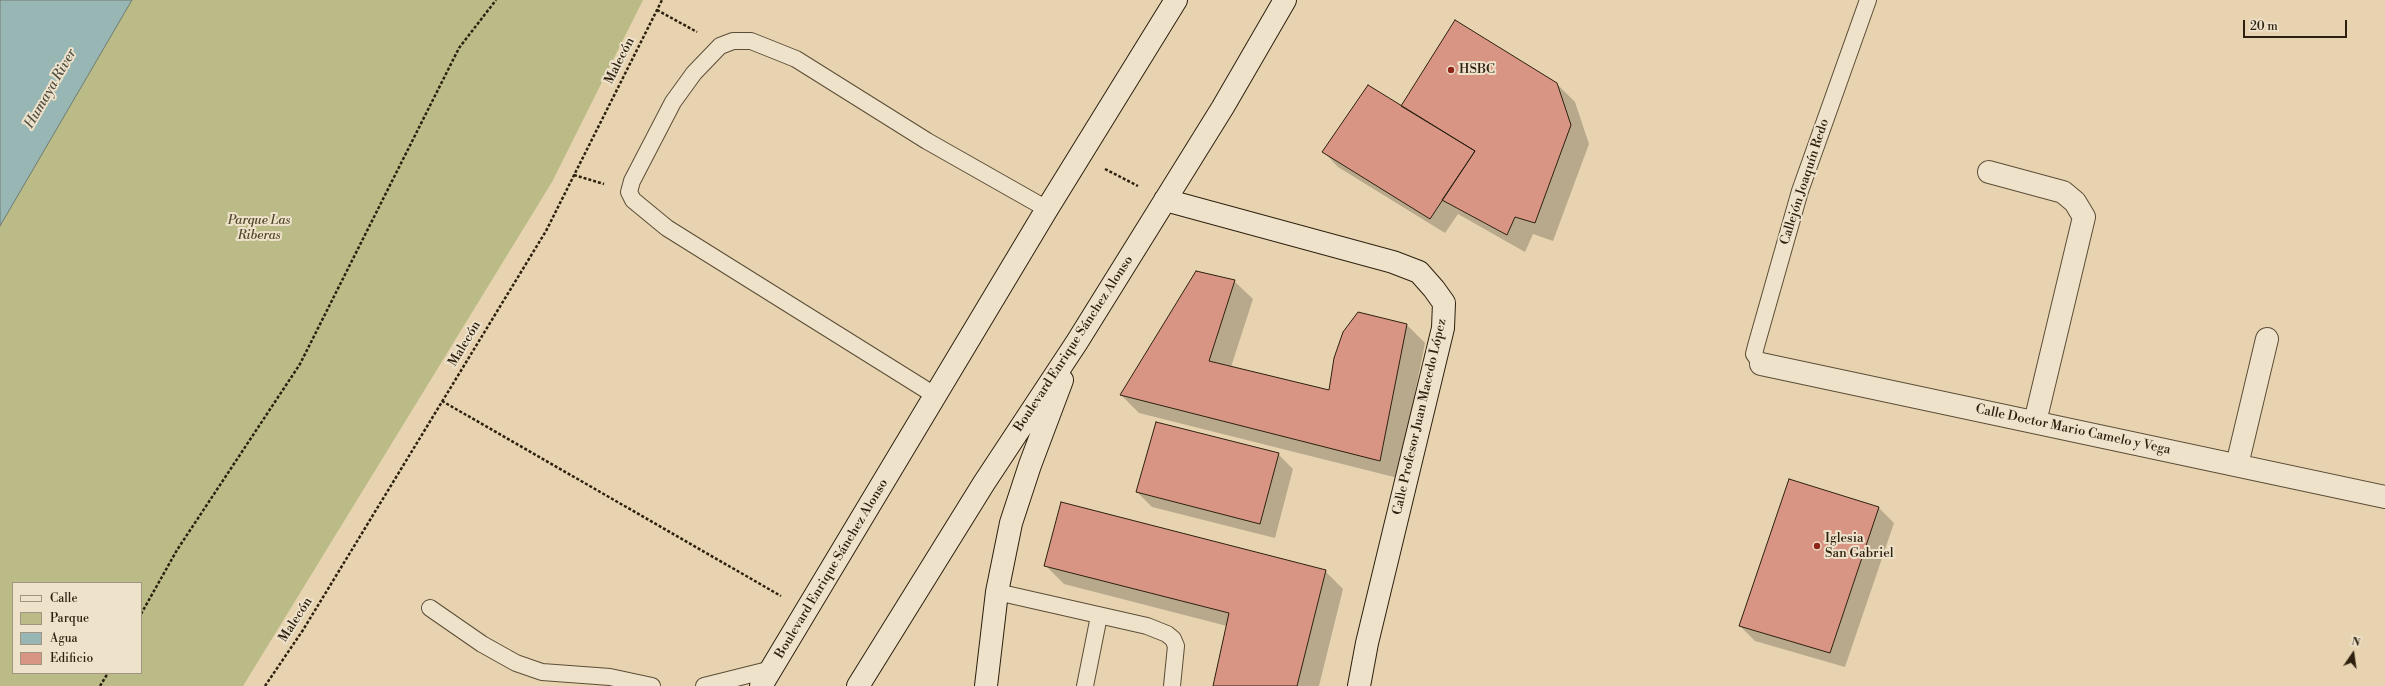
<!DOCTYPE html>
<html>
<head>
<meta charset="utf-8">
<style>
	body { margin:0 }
	#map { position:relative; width:2385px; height:686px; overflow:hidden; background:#e7d3af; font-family:"Libre Bodoni",serif }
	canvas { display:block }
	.legend { position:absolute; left:12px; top:582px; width:130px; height:92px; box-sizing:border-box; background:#efe2cb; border:1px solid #a19480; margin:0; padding:5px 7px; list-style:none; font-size:12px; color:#2d200f }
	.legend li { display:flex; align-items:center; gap:8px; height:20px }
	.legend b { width:20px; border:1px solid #a19480 }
	.north { position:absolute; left:2333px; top:634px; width:40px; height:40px; -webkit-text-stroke:3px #efe2cb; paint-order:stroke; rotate:13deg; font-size:11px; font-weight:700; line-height:16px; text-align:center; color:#2d200f }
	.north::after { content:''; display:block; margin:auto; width:14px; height:18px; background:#2d200f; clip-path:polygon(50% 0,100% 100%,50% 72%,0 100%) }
	.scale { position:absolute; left:2243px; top:20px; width:104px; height:18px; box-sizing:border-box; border:2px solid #2d200f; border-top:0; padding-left:5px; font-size:12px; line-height:14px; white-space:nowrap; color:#2d200f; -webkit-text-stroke:3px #efe2cb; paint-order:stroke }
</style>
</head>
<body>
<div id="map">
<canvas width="2385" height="686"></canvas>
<ul class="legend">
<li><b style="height:5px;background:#efe2cb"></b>Calle</li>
<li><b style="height:11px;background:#babb87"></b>Parque</li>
<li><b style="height:11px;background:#98b6b3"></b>Agua</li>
<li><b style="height:11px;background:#d89583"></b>Edificio</li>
</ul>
<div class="north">N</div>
<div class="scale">20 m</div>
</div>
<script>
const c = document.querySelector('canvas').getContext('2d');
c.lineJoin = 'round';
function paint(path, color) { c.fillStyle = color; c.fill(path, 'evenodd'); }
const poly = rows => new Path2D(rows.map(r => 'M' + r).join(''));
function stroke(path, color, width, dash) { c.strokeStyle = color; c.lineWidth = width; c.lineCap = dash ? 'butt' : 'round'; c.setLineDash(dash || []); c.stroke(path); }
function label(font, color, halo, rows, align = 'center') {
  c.font = font + ' "Libre Bodoni",serif'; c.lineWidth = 4; c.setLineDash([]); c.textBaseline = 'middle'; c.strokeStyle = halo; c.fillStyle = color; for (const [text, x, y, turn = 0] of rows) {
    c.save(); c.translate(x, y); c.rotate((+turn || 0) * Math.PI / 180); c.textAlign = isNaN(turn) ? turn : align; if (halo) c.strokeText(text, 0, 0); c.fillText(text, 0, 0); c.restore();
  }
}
paint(poly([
	[132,0,643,0,552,182,243,686,0,686,0,226],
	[13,583,141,583,141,673,13,673]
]), '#babb87');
const water = poly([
	[0,0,132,0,0,226,0,0]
]);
paint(water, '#98b6b3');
stroke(water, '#6d7a71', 1);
paint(poly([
	[1556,83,1575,102,1589,144,1553,241,1533,234,1525,252,1458,214,1445,233,1338,167,1324,152,1401,107],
	[1234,281,1253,299,1231,367,1330,391,1407,325,1425,343,1398,478,1139,413,1121,395],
	[1278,454,1293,469,1275,538,1152,507,1137,492],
	[1789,480,1879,508,1894,523,1845,667,1755,641,1740,626],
	[1045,565,1325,571,1343,589,1319,686,1214,686,1227,626,1064,584]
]), '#0003');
const building = poly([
	[1455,20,1557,83,1571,125,1535,223,1515,217,1507,235,1442,200,1475,151,1401,106,1455,20],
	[1368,85,1475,151,1430,219,1322,152,1368,85],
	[1196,271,1235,280,1209,361,1329,390,1334,358,1343,332,1358,312,1407,324,1380,461,1120,395,1196,271],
	[1156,422,1279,453,1260,524,1136,492,1156,422],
	[1789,479,1879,507,1830,653,1739,626,1789,479],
	[1061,502,1326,570,1297,686,1213,686,1229,613,1044,566,1061,502]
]);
paint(building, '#d89583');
stroke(building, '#2d200f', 1);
const lane = poly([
	[1761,364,1754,354,1756,346,1800,191,1868,0],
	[936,396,667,228,633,200,629,192,632,181,673,102,694,73,720,46,733,41,751,41,796,59,927,141,1047,209],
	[997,592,1147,626,1167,634,1173,639,1176,646,1172,686],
	[430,608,482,644,516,663,542,672,610,677,652,686],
	[704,686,772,669],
	[1085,686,1099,616]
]);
const street = poly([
	[1989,172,2063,192,2075,202,2084,217,2035,422],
	[1761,364,2385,497],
	[2237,465,2267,339]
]);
const secondary = poly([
	[1165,200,1393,262,1419,272,1434,289,1444,303,1443,328,1367,643,1359,686],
	[761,686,1047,209,1176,0],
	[858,686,984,483,1077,342,1223,107,1285,0],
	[986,686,997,592,1011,523,1030,465,1062,380]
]);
stroke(lane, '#5c4d37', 18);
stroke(street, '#5c4d37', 24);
stroke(secondary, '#2d200f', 24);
stroke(poly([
	[657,10,697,32],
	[1105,169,1138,186],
	[574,175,604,184],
	[442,401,781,596],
	[141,614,177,550,300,364,459,48,496,0],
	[100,686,108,673],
	[265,686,303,630,546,231,662,0]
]), '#2d200f', 2.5, [3, 2]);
stroke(lane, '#efe2cb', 16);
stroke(street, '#efe2cb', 22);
stroke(secondary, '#efe2cb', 22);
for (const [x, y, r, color] of [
	[1451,70,4,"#8f2418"],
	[1817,546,4,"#8f2418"]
]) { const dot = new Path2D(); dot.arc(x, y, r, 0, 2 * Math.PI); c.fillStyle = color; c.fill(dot); stroke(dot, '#efe2cb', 1.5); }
label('13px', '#2d200f', '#efe2cb', [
	["Malecón",620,61,-63],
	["Callejón Joaquín Redo",1805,182,-72],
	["Malecón",465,344,-59],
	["Boulevard Enrique Sánchez Alonso",1074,344,-57],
	["Calle Profesor Juan Macedo López",1420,417,-77],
	["Calle Doctor Mario Camelo y Vega",2073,430,12],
	["Boulevard Enrique Sánchez Alonso",832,569,-59],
	["Malecón",296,620,-57]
]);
label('13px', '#2d200f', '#efe2cb', [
	["HSBC",1459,70],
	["Iglesia",1825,539],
	["San Gabriel",1825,554]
], 'left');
label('italic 13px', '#50472d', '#efe2cb', [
	["Parque Las",259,221],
	["Riberas",259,236]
]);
label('italic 14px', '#4d4d40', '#efe2cb', [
	["Humaya River",51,89,-60]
]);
</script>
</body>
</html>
